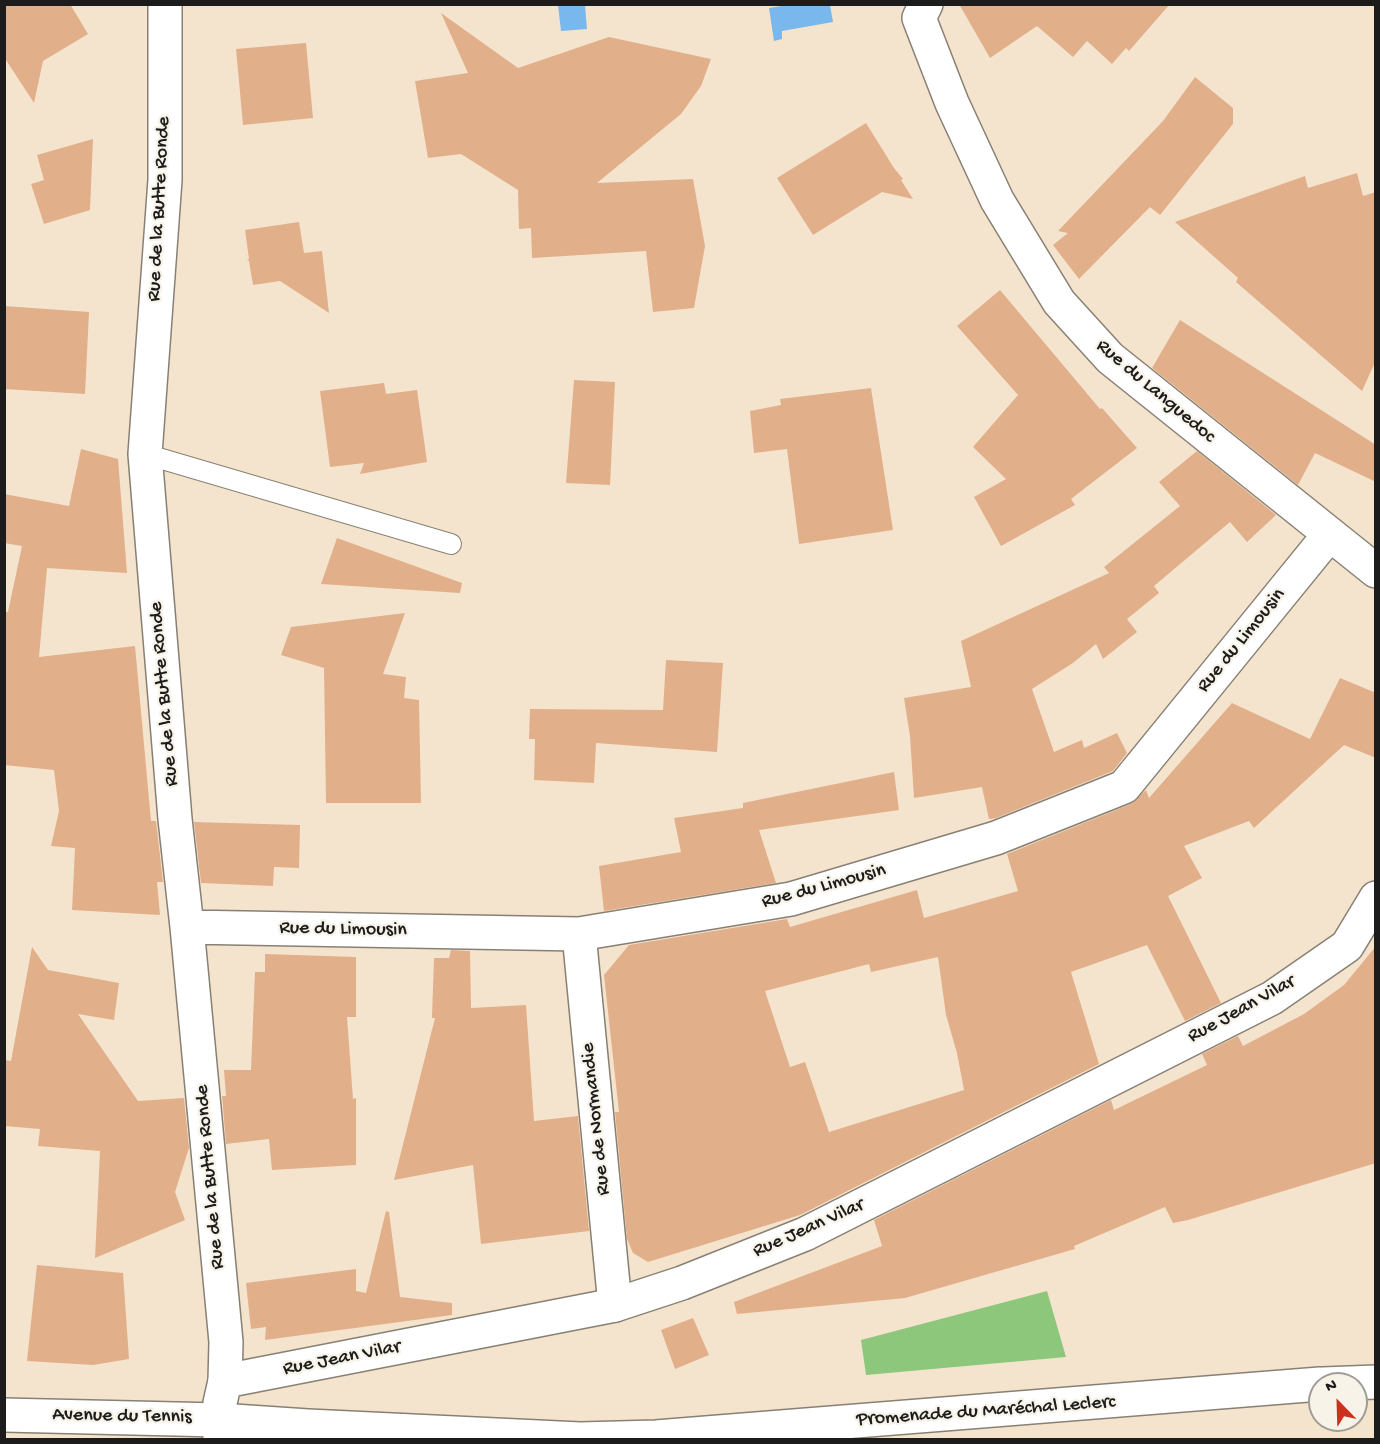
<!DOCTYPE html>
<html>
<head>
<meta charset="utf-8">
<style>
	body { margin:0 }
	#map { position:relative; width:1380px; height:1444px; overflow:hidden; background:#f5e4cd; font-family:"Gochi Hand",sans-serif }
	canvas { display:block }
	.frame { position:absolute; inset:0; border:6px solid #1c1c1c; pointer-events:none }
	.north { position:absolute; left:1308px; top:1372px; width:60px; height:60px; box-sizing:border-box; background:#f7f3e8; border:2px solid #9f9d96; border-radius:50%; rotate:337deg; font-size:16px; font-weight:700; line-height:24px; text-align:center; color:#1c1c1c }
	.north::after { content:''; display:block; margin:auto; width:21px; height:27px; background:#c8321e; clip-path:polygon(50% 0,100% 100%,50% 72%,0 100%) }
</style>
</head>
<body>
<div id="map">
<canvas width="1380" height="1444"></canvas>
<div class="frame"></div>
<div class="north">N</div>
</div>
<script>
const c = document.querySelector('canvas').getContext('2d');
c.lineJoin = 'round';
function paint(path, color) { c.fillStyle = color; c.fill(path, 'evenodd'); }
const poly = rows => new Path2D(rows.map(r => 'M' + r).join(''));
function stroke(path, color, width, dash) { c.strokeStyle = color; c.lineWidth = width; c.lineCap = dash ? 'butt' : 'round'; c.setLineDash(dash || []); c.stroke(path); }
function label(font, color, halo, rows, align = 'center') {
  c.font = font + ' "Gochi Hand",sans-serif'; c.lineWidth = 4.5; c.setLineDash([]); c.textBaseline = 'middle'; c.strokeStyle = halo; c.fillStyle = color; for (const [text, x, y, turn = 0] of rows) {
    c.save(); c.translate(x, y); c.rotate((+turn || 0) * Math.PI / 180); c.textAlign = isNaN(turn) ? turn : align; if (halo) c.strokeText(text, 0, 0); c.fillText(text, 0, 0); c.restore();
  }
}
paint(poly([
	[1047,1291,1066,1357,866,1375,861,1340]
]), '#8dc77c');
paint(poly([
	[794,4,830,5,833,22,782,31,782,39,774,41,769,8],
	[558,5,585,5,587,29,561,31]
]), '#79b8ec');
paint(poly([
	[4,4,70,4,88,34,43,61,34,103,4,57],
	[959,4,1170,4,1129,51,1126,48,1112,64,1087,41,1073,57,1037,26,990,58],
	[441,13,518,68,609,37,711,59,701,86,681,114,597,183,693,179,705,246,694,308,653,312,646,251,532,258,531,228,519,229,518,190,461,154,428,158,415,81,468,73],
	[306,43,313,118,243,125,236,49],
	[1195,77,1233,108,1233,124,1160,215,1150,207,1079,279,1053,245,1068,233,1058,231,1163,121],
	[866,123,894,168,903,179,901,180,913,199,882,192,813,235,777,178],
	[93,139,90,210,44,224,31,184,44,180,37,155],
	[1357,173,1363,196,1376,192,1376,360,1362,391,1236,282,1238,278,1175,222,1305,176,1308,188],
	[299,222,304,253,322,251,329,313,280,281,253,285,249,261,247,259,249,259,245,230],
	[1000,290,1100,409,1102,408,1137,448,1071,499,1075,505,1001,546,974,497,1006,479,973,447,1018,395,957,326],
	[4,306,89,312,85,394,4,389],
	[1180,320,1376,445,1376,482,1315,453,1298,485,1152,368],
	[574,380,615,382,610,485,566,483],
	[384,383,386,394,417,390,427,462,360,474,364,463,330,467,320,391],
	[871,388,893,530,799,544,787,449,754,453,750,411,781,405,780,399],
	[81,449,118,459,127,573,47,568,39,657,135,646,151,821,156,821,163,882,157,882,160,915,72,910,75,848,51,846,59,811,54,770,4,765,4,612,8,612,22,546,4,543,4,494,69,506],
	[1197,451,1276,515,1247,542,1230,522,1154,586,1159,593,1127,619,1137,632,1103,659,1096,644,1073,663,1032,689,1054,752,1082,740,1084,748,1117,733,1127,753,1113,771,996,818,989,819,982,787,914,798,910,736,904,698,971,687,961,641,1109,573,1104,567,1180,506,1159,482],
	[337,538,462,583,460,593,321,584],
	[405,613,383,674,406,677,404,698,419,700,421,803,326,803,324,668,281,655,291,627],
	[666,660,723,663,717,752,596,743,594,783,534,780,535,739,529,739,530,709,663,710],
	[1340,678,1376,693,1376,758,1344,745,1254,828,1249,821,1184,846,1202,878,1168,896,1221,1003,1185,1021,1147,945,1071,972,1099,1064,800,1215,648,1262,633,1253,627,1239,615,1112,619,1112,604,975,629,945,787,919,790,927,917,890,924,918,1018,891,1007,854,1131,804,1146,790,1149,798,1232,703,1310,739],
	[938,957,946,1015,957,1053,964,1090,829,1132,805,1062,790,1067,765,991,869,964,871,972],
	[894,772,899,810,759,830,776,883,604,911,599,866,681,852,674,818,743,808,743,803],
	[194,822,300,825,299,868,274,867,273,886,201,883],
	[1376,946,1376,1163,1188,1220,1173,1223,1165,1207,1074,1246,1075,1249,905,1298,737,1314,734,1302,882,1246,874,1220,1111,1100,1114,1110,1207,1065,1202,1054,1238,1036,1243,1046,1304,1014,1344,985],
	[32,947,48,970,119,983,114,1020,78,1014,138,1101,184,1098,189,1148,175,1192,185,1220,95,1258,100,1151,38,1146,40,1129,4,1126,4,1060,11,1061],
	[451,950,470,951,471,1008,526,1005,534,1121,578,1116,589,1231,481,1244,473,1165,394,1180,435,1018,432,1018,434,958,449,958],
	[265,954,356,957,356,1017,347,1017,353,1099,356,1098,356,1165,272,1170,269,1139,226,1144,222,1096,226,1096,224,1070,251,1070,255,972,265,972],
	[386,1211,389,1212,400,1297,452,1303,452,1315,265,1340,266,1327,251,1329,246,1283,356,1269,356,1291,366,1293],
	[37,1265,123,1273,129,1359,93,1365,27,1361],
	[693,1318,709,1355,675,1369,661,1330]
]), '#e2af8b');
const lane = poly([
	[145,454,451,544]
]);
const street = poly([
	[165,4,165,180,145,454,175,819,187,927,226,1342,225,1381],
	[926,4,919,18,952,103,997,200,1059,302,1110,358,1376,571],
	[187,927,579,934,791,899,996,838,1124,787,1329,535],
	[579,934,615,1305]
]);
const secondary = poly([
	[1323,1384,1376,1382],
	[4,1415,219,1420,308,1426,580,1439,656,1437,1320,1384],
	[220,1439,220,1403,225,1381,615,1305,682,1283,805,1234,1272,998,1347,946,1376,898]
]);
stroke(lane, '#888074', 22);
stroke(street, '#888074', 36);
stroke(secondary, '#888074', 36);
stroke(lane, '#fff', 20);
stroke(street, '#fff', 33);
stroke(secondary, '#fff', 33);
label('20px', '#1c1c1c', '#f7f3e8', [
	["Rue de la Butte Ronde",160,209,-87],
	["Rue du Languedoc",1155,392,40],
	["Rue du Limousin",1242,641,-51],
	["Rue de la Butte Ronde",165,694,-95],
	["Rue du Limousin",824,887,-15],
	["Rue du Limousin",343,930,1],
	["Rue Jean Vilar",1242,1010,-29],
	["Rue de Normandie",597,1119,-96],
	["Rue de la Butte Ronde",211,1177,-95],
	["Rue Jean Vilar",809,1229,-24],
	["Rue Jean Vilar",342,1359,-11],
	["Promenade du Maréchal Leclerc",986,1412,-4],
	["Avenue du Tennis",122,1417,1]
]);
</script>
</body>
</html>
